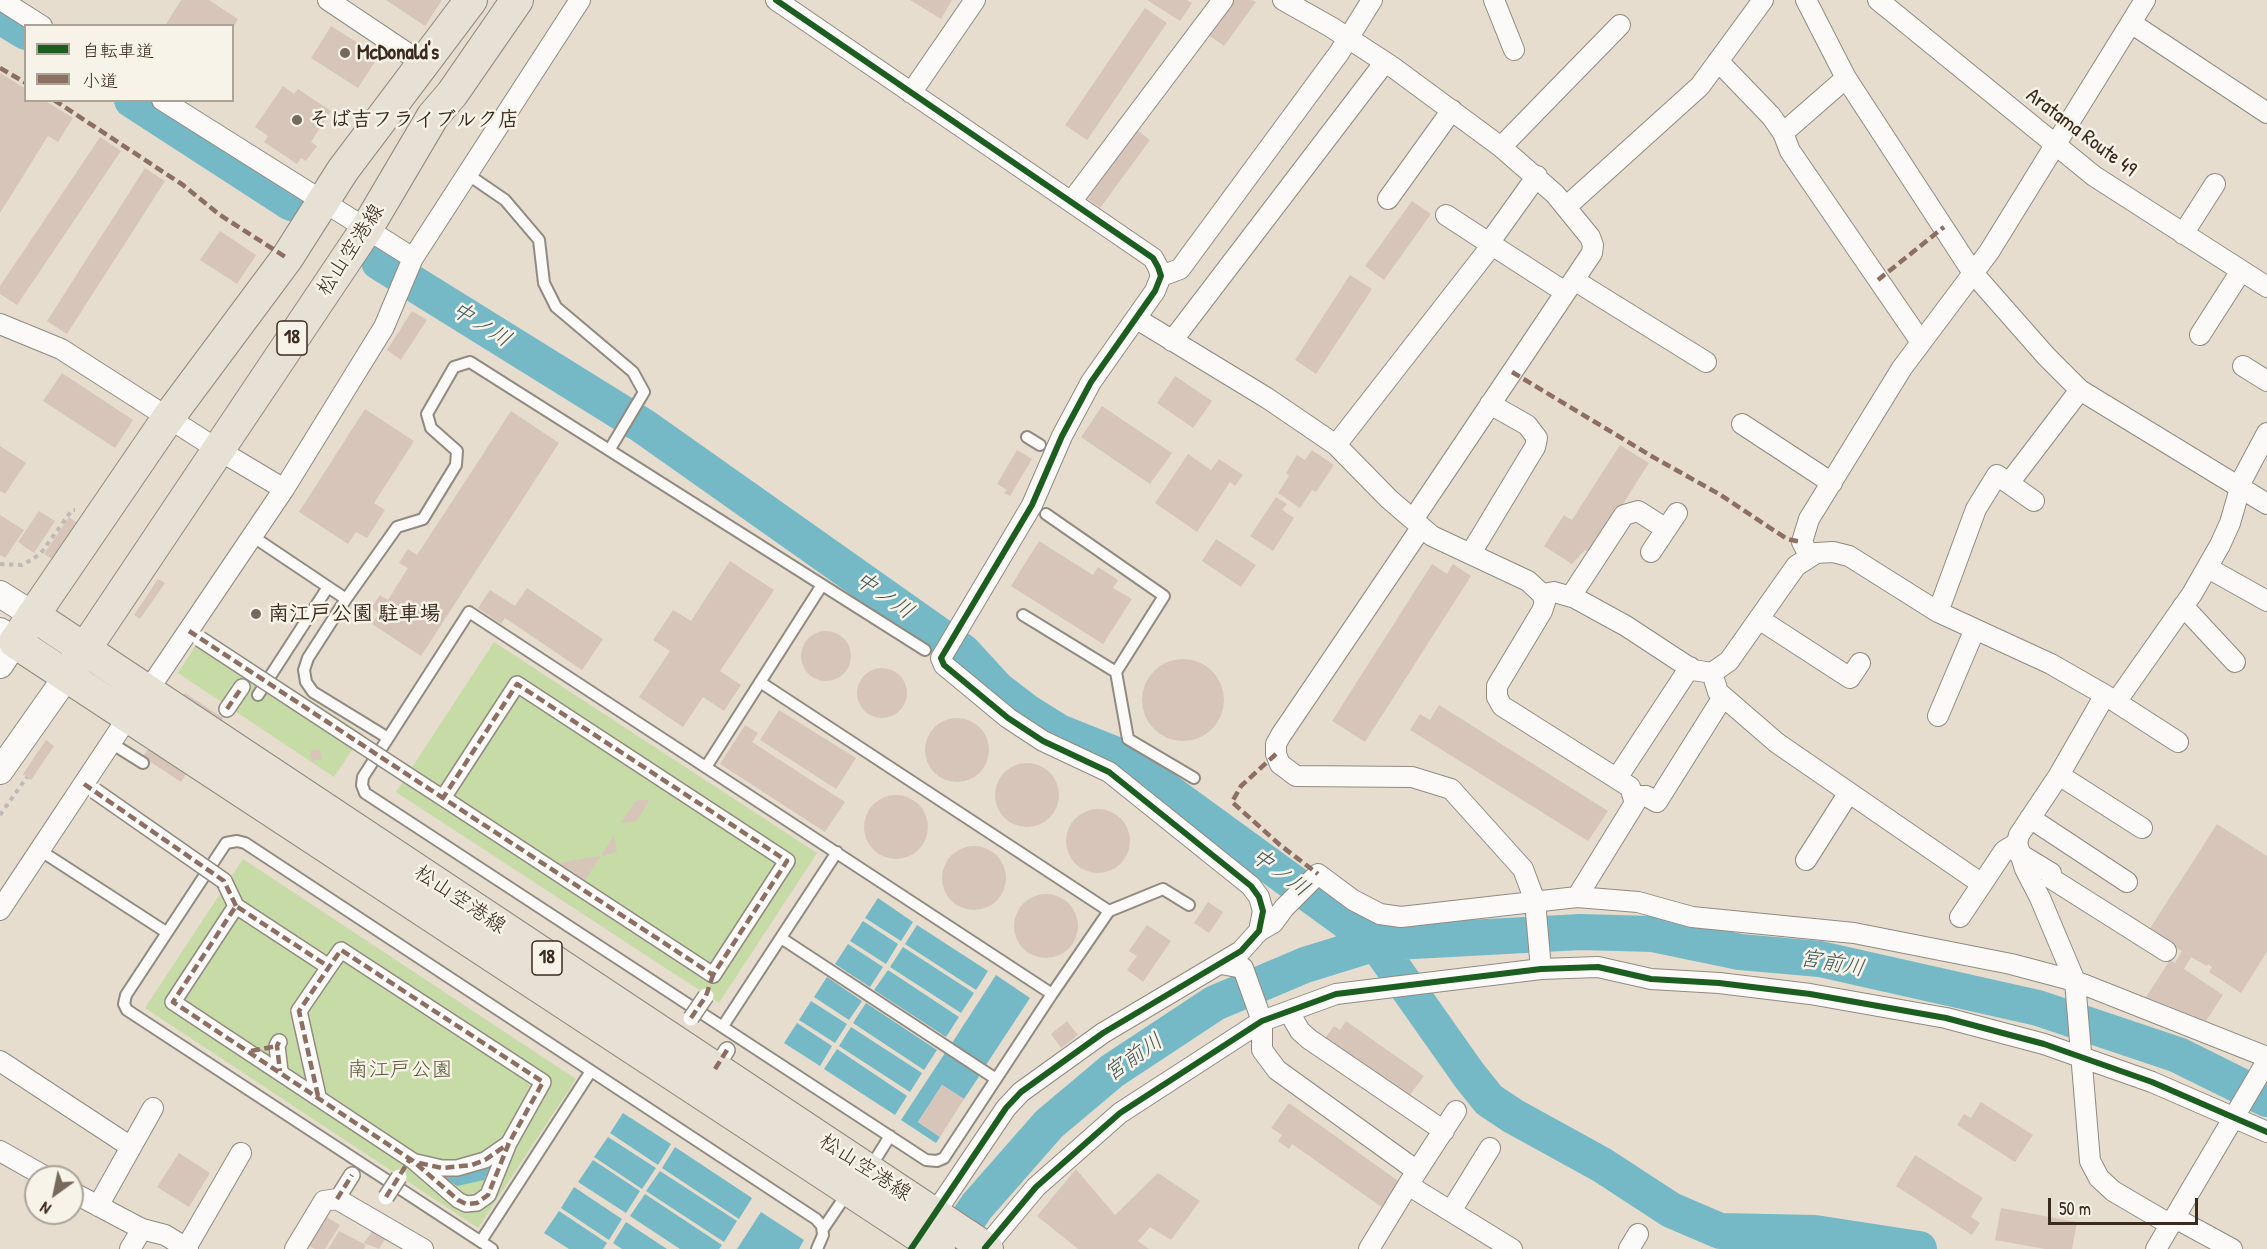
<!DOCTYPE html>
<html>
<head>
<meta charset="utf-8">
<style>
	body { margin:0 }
	#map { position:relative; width:2267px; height:1249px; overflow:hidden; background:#e6ddce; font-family:"Patrick Hand","Klee One",sans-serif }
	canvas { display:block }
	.legend { position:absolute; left:24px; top:24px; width:210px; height:78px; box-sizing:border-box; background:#f7f3e8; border:2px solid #aca397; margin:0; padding:8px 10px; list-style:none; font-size:18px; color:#3b2a1e }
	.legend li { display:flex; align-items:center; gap:12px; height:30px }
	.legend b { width:30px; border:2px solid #aca397 }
	.north { position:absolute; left:24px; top:1165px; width:60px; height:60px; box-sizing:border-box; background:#f7f3e8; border:2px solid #aca397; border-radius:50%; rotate:213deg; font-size:16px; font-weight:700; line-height:24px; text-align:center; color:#3b2a1e }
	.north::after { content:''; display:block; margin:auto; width:21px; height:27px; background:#77695c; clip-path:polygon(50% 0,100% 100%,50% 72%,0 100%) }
	.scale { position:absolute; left:2048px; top:1198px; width:150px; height:27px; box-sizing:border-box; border:3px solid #3b2a1e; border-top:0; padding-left:8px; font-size:18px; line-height:21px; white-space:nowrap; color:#3b2a1e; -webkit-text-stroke:4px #f7f3e8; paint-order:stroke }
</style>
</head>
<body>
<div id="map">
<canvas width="2267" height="1249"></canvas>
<ul class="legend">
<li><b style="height:8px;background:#1b5e20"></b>自転車道</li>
<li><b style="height:8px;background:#8d6e63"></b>小道</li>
</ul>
<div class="north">N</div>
<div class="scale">50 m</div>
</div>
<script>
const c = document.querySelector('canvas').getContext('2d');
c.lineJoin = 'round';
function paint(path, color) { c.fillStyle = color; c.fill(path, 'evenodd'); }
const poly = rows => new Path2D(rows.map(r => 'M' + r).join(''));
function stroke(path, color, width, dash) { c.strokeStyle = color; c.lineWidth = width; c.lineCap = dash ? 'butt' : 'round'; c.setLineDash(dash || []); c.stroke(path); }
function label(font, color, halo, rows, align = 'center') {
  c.font = font + ' "Patrick Hand","Klee One",sans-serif'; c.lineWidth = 5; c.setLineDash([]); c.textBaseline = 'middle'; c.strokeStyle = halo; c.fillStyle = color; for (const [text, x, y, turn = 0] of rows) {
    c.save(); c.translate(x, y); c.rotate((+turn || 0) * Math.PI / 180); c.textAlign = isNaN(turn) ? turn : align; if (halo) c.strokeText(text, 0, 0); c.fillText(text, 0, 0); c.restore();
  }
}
paint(poly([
	[494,642,817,853,719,1003,396,792],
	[196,645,259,680,253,691,262,698,276,678,363,734,334,777,178,673],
	[243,859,576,1079,478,1228,145,1008]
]), '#c7dba7');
paint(poly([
	[878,898,913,922,901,941,865,918],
	[863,921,898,944,886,964,850,941],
	[917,925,988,971,976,990,905,944],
	[848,944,883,967,870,987,835,964],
	[903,947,974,993,961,1013,890,967],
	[888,970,959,1017,946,1037,874,990],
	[996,975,1030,998,986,1065,952,1043],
	[827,977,862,1001,849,1020,814,997],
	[811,1001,847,1024,835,1043,799,1020],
	[866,1003,937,1050,924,1070,853,1023],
	[797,1023,832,1046,820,1066,784,1043],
	[851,1027,922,1073,910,1092,839,1046],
	[837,1049,907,1096,895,1115,824,1069],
	[945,1053,980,1075,964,1099,942,1085,918,1122,940,1137,936,1143,901,1120],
	[623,1113,671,1144,658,1165,610,1133],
	[608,1137,656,1168,642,1189,594,1157],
	[675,1147,752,1198,739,1219,662,1168],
	[593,1160,640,1191,626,1213,578,1182],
	[492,1162,484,1180,457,1186,445,1178,446,1172],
	[660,1171,737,1221,724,1242,646,1191],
	[574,1187,622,1219,609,1240,561,1208],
	[645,1194,722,1245,719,1249,680,1249,630,1216],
	[559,1211,607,1243,603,1249,569,1249,544,1233],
	[761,1212,804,1240,799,1249,737,1249],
	[626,1222,667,1249,622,1249,613,1243]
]), '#75b9c7');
stroke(poly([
	[0,16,26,32],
	[132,100,291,203],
	[379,262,643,426,963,652,997,689,1027,712,1059,732,1119,756,1376,943,1469,1075,1489,1100,1513,1116,1602,1165,1671,1210,1720,1231,1815,1233,1919,1249],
	[948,1249,977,1206,1049,1124,1112,1071,1215,1003,1305,965,1376,943,1580,932,1653,934,1740,952,1820,959,2038,1008,2178,1055,2267,1099]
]), '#75b9c7', 36);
paint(poly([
	[181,0,209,0,238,19,234,26,165,26],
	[386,0,442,0,425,26],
	[910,0,952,0,941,19],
	[1147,0,1187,0,1192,3,1180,21],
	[1231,0,1252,0,1256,2,1224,46,1207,34],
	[1145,8,1167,23,1087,140,1065,125],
	[331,26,379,56,358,88,311,58],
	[0,73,26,89,26,100,44,100,73,118,58,142,48,136,0,213],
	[283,86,294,94,298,89,331,111,311,142,317,146,306,161,301,158,297,164,264,142,268,136,255,127],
	[1134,128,1150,140,1100,208,1084,196],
	[100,137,121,151,17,305,0,294,0,286],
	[145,168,165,181,67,334,47,321],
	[1412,201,1431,214,1384,280,1365,266],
	[220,231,256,255,237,284,200,260],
	[1350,275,1372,289,1316,374,1295,360],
	[412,311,427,320,401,360,387,350],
	[62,373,133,420,115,448,43,401],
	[1175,376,1212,401,1193,428,1157,403],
	[1102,406,1172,453,1150,484,1081,437],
	[365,409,414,441,374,503,385,510,367,538,356,532,348,544,299,512],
	[511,411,559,443,421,656,372,624,379,613,371,608,380,595,388,600,408,568,399,563,408,549,417,555],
	[1620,445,1649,463,1591,554,1585,550,1572,564,1544,546,1564,515,1572,520],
	[0,446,26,463,5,494,0,491],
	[1017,450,1032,459,1010,496,1004,493,1007,490,997,484],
	[1312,450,1334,465,1316,492,1312,490,1300,508,1278,493,1289,476,1286,473,1297,455,1305,460],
	[1188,454,1211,470,1219,459,1243,475,1235,486,1230,482,1197,532,1155,503],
	[1276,497,1287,504,1282,510,1294,518,1273,551,1250,536],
	[39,511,55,521,34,553,18,542],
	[0,515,24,530,5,558,0,555],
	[69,517,77,523,52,559,44,554],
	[1216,539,1256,565,1241,587,1202,561],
	[1039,541,1093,575,1098,567,1118,580,1113,588,1132,599,1103,644,1011,586],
	[730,561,774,590,720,671,741,685,724,711,703,697,683,727,639,697,670,651,653,640,673,610,691,621],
	[1432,564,1447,574,1453,564,1471,576,1365,742,1332,721],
	[158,579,165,583,140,619,134,615],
	[527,588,603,639,582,670,505,618,501,624,478,608,490,590,515,606],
	'801 656a25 25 0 1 1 50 0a25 25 0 1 1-50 0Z',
	'1142 700a41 41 0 1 1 82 0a41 41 0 1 1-82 0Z',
	'857 693a25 25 0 1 1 50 0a25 25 0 1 1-50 0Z',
	[185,693,223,718,219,724,181,700],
	[1439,705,1608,811,1588,841,1410,730,1420,714,1430,720],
	[779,710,856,758,836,789,760,740],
	'925 750a32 32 0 1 1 64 0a32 32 0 1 1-64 0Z',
	[745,725,758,733,752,742,845,802,825,832,720,764],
	[46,740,54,746,31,780,23,774],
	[148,749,186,774,181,782,143,757],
	[319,749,322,759,312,761,310,751],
	'995 795a32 32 0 1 1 64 0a32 32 0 1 1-64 0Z',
	'864 827a32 32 0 1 1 64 0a32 32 0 1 1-64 0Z',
	[650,799,637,821,621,823,635,801],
	'1066 841a32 32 0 1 1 64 0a32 32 0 1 1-64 0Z',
	[2217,824,2267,856,2267,952,2241,993,2209,972,2212,967,2208,964,2207,966,2191,957,2184,969,2223,995,2206,1021,2146,997,2170,960,2175,963,2182,951,2149,930],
	[614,835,617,852,601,856],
	'942 878a32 32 0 1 1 64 0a32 32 0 1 1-64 0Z',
	[601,856,581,886,549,865,586,858],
	'1014 926a32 32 0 1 1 64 0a32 32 0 1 1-64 0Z',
	[1208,902,1223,912,1209,933,1194,923],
	[1147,925,1171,941,1143,982,1127,970,1137,956,1129,951],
	[1067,1021,1078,1035,1061,1048,1051,1034],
	[1346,1021,1424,1076,1409,1096,1325,1038,1334,1026,1340,1030],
	[942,1085,964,1099,940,1137,918,1122],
	[1981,1102,2033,1135,2015,1162,1957,1125,1964,1114,1971,1118],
	[1289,1103,1401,1183,1383,1208,1292,1144,1289,1149,1278,1141,1282,1135,1271,1128],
	[179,1153,210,1173,189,1207,157,1187],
	[1915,1155,1983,1198,1971,1217,1980,1223,1972,1235,1896,1186],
	[1076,1169,1115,1215,1158,1173,1200,1201,1171,1240,1150,1227,1138,1241,1149,1249,1078,1249,1037,1216],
	[2001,1208,2077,1222,2072,1249,2045,1249,1995,1240],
	[323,1215,340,1225,325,1249,315,1249,306,1244],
	[373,1230,386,1238,379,1249,364,1243],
	[339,1231,366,1245,364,1249,328,1249]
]), '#d8c5ba');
const service = poly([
	[467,174,505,200,539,240,544,283,556,307,633,372,644,392,610,449],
	[1027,437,1040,445],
	[1046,514,1164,596,1116,672,1128,739,1194,778],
	[252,536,346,599,308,658,304,670,306,682,313,692,388,738],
	[346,599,397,527,423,519,456,465,457,451,431,428,427,414,454,367,470,362,925,650],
	[469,612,1052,994,944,1158,937,1161,926,1160,365,793,362,785,363,777,469,612],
	[1023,615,1116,672],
	[760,682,1109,911],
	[258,695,328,587],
	[111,743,143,763],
	[706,767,822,585],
	[41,851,166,932],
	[781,938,996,1079],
	[1052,994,1109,911,1163,889,1189,905],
	[723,1026,837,852],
	[870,1168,890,1136],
	[823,1229,848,1192],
	[481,1241,591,1071],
	[492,1249,127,1010,124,1004,126,995,226,843,237,841,245,843,816,1219,822,1226,823,1235,817,1249]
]);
const pedestrian = poly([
	[227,709,242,687],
	[406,774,443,798,713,975,787,861,517,684,443,798],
	[224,881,236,906],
	[279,1042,277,1046,280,1071],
	[715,1069,727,1050],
	[318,1096,299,1011,329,967,341,950,543,1082,509,1143,488,1195,477,1203,466,1204,458,1200,413,1161,173,1002,236,906,329,967],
	[416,1162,442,1168,457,1168,485,1160,508,1144],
	[337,1199,352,1175]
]);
const minor = poly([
	[1,0,42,26],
	[328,0,425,65],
	[776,0,1153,258,1158,267,1161,276,1155,291,1091,382,1062,436,1032,505,941,658,944,665,1008,718,1043,741,1109,772,1251,886,1259,897,1263,911,1259,931,1241,951,1103,1033,1021,1092,1006,1108,929,1222],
	[1283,0,1331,27,1394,68,1501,147,1555,194,1590,237,1593,245,1592,253,1414,518],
	[1494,0,1514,50],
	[1806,0,1846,78,1973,273,2046,356,2080,390,2267,504],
	[1878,0,2094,176,2267,287],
	[2131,23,2267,113],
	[1718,61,1771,116,1783,133,1790,151,1921,342],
	[911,93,975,0],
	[162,100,413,258],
	[1783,133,1846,78],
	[1501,147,1620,25],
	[1388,199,1452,110],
	[1071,202,1223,0],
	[1567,206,1700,86,1763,0],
	[1446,215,1492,245],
	[2183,234,2215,184],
	[1489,243,1537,176],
	[1161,276,1180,269,1339,53,1372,0],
	[1574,280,1706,362],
	[1137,319,1267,398,1336,445,1389,499,1432,536,1528,581,1542,594,1545,602,1542,611,1497,686,1497,697,1502,706,1630,787,1635,803,1577,897],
	[0,324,61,349,217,449,284,489],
	[2200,335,2241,271],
	[1172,341,1385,62],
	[2243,366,2267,381],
	[1742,424,1832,483],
	[1336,445,1492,245,1565,292],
	[2009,483,2080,390],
	[1421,528,1281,735,1276,744,1276,754,1280,764,1296,776,1412,777,1451,789,1523,869,1535,901,1541,969],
	[1651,552,1677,513],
	[1471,553,1535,447,1537,438,1527,425,1490,404],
	[1810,557,1802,542,1809,519,1902,368,1989,252,2145,0],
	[2208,568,2267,601],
	[1542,594,1554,592,1575,598,1626,626,1693,670,1712,673,1729,661,1796,566,1816,553,1833,552,1849,556,1938,612,2051,664,2105,695],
	[1571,596,1624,515,1638,511,1666,529],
	[2183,606,2235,662],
	[1938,612,1976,509,1997,475,2034,501],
	[1759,619,1850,678,1860,663],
	[1712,673,1718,692,1777,743,1982,884,2004,851,2017,843],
	[147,692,284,489,384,327,413,258,580,0],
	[2116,702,2178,742],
	[1938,716,1975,629],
	[2059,775,2142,828],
	[1617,778,1690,667],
	[1634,796,1646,796,1657,802,1723,697],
	[2030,818,2127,882],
	[2018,853,2051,873,2052,879,2166,951],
	[1806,860,1848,794],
	[0,910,128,717],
	[1960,917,1982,884],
	[1259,931,1273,923,1284,908,1318,874,1353,900,1380,914,1401,917,1577,897,1638,902,1692,917,1854,933,2011,964,2075,981,2267,1057],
	[1221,964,1243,968,1262,1021,1262,1050,1277,1070,1417,1171,1408,1185,1512,1249],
	[1289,1012,1300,1031,1309,1039,1444,1131],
	[0,1061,131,1147],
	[0,1151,46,1177],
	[1417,1171,1456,1111],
	[72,1192,142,1229,165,1235,188,1249],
	[98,1206,153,1108],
	[1451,1211,1490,1148],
	[2175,1218,2232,1249],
	[2171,1225,2113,1191,2099,1178,2090,1161,2075,981,2040,898,2025,869,2017,843,2019,835,2059,775,2105,695,2116,702,2192,594,2220,545,2230,523,2243,478,2267,433],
	[186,1248,241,1153],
	[985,1248,1036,1187,1120,1113,1262,1021,1336,994,1541,969,1598,967,1651,979,1719,983,1810,994,1946,1018,2044,1044,2152,1082,2267,1132],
	[130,1249,142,1229],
	[295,1249,324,1201,337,1199,423,1249],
	[1369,1249,1408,1185],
	[1629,1249,1638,1234],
	[2156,1249,2267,1061]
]);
const tertiary = poly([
	[0,594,33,615],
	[0,631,15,642,0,665],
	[0,771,67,676]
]);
const primary = poly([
	[471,0,343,170,287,258,168,418,15,642,939,1249],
	[33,615,987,1249],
	[72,668,367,228,433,116,452,94,517,0]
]);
stroke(service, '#918a80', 14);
stroke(pedestrian, '#918a80', 18);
stroke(minor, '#918a80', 22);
stroke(tertiary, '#918a80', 28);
stroke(primary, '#918a80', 34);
stroke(poly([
	[0,564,22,565,33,559,41,553,72,510,75,510],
	[0,815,27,777]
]), '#bebbb7', 4, [4.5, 4.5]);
stroke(service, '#fbfaf8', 10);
stroke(pedestrian, '#fbfaf8', 15);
stroke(minor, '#fbfaf8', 20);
stroke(tertiary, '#fbfaf8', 26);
stroke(primary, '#e7e0d4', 32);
const pedestrianBridge = poly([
	[200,639,406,774],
	[95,791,224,881],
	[691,1018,706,996],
	[386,1197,399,1177]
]);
stroke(pedestrianBridge, '#918a80', 18, []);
stroke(pedestrianBridge, '#fbfaf8', 15);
stroke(poly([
	[0,68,26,83],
	[54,100,183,185,220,215,287,258],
	[1878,280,1944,227],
	[1512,372,1653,457,1719,494,1787,539,1802,542],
	[189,631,443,798,713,975,787,861,517,684,443,798],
	[227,709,242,687],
	[1276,754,1241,786,1232,802,1280,845,1318,874],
	[84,784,224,881,236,906],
	[691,1018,706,996,713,975],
	[279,1042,277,1046,280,1071],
	[251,1051,277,1046],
	[715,1069,727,1050],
	[318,1096,299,1011,329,967,341,950,543,1082,509,1143,488,1195,477,1203,466,1204,458,1200,413,1161,173,1002,236,906,329,967],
	[419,1163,442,1168,472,1165,485,1160,508,1144],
	[386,1197,410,1159],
	[337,1199,352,1175]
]), '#8d6e63', 4.5, [9, 4.5]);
stroke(poly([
	[776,0,1153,258,1158,267,1161,276,1155,291,1091,382,1062,436,1032,505,941,658,944,665,1008,718,1043,741,1109,772,1251,886,1259,897,1263,911,1259,931,1241,951,1103,1033,1021,1092,1006,1108,911,1249],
	[985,1248,1036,1187,1120,1113,1262,1021,1336,994,1541,969,1598,967,1651,979,1719,983,1810,994,1946,1018,2044,1044,2152,1082,2267,1132]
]), '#1b5e20', 6);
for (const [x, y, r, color] of [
	[345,53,6,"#77695c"],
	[297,120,6,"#77695c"],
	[256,614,6,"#77695c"]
]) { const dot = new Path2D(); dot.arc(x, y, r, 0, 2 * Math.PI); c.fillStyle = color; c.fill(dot); stroke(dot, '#f7f3e8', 2); }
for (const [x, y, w] of [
	[292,338,30],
	[547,958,30]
]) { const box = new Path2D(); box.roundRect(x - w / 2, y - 17, w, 34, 4.5); c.fillStyle = '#f7f3e8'; c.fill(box); stroke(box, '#3b2a1e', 1.5); }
label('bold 20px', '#3b2a1e', null, [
	["18",292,338],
	["18",547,958]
]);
label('bold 21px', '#3b2a1e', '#f7f3e8', [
	["McDonald's",357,53],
	["そば吉フライブルク店",309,120],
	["南江戸公園 駐車場",268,614]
], 'left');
label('21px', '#3b2a1e', '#f7f3e8', [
	["Aratama Route 49",2081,133,37],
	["松山空港線",351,250,-57],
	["松山空港線",460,900,34],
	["松山空港線",865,1168,33]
]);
label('21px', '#585638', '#f7f3e8', [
	["南江戸公園",400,1070]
]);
label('italic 22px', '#3e5758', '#f7f3e8', [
	["中ノ川",481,325,32],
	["中ノ川",884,596,35],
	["中ノ川",1280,873,36],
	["宮前川",1832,964,10],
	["宮前川",1134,1058,-35]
]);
</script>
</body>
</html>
